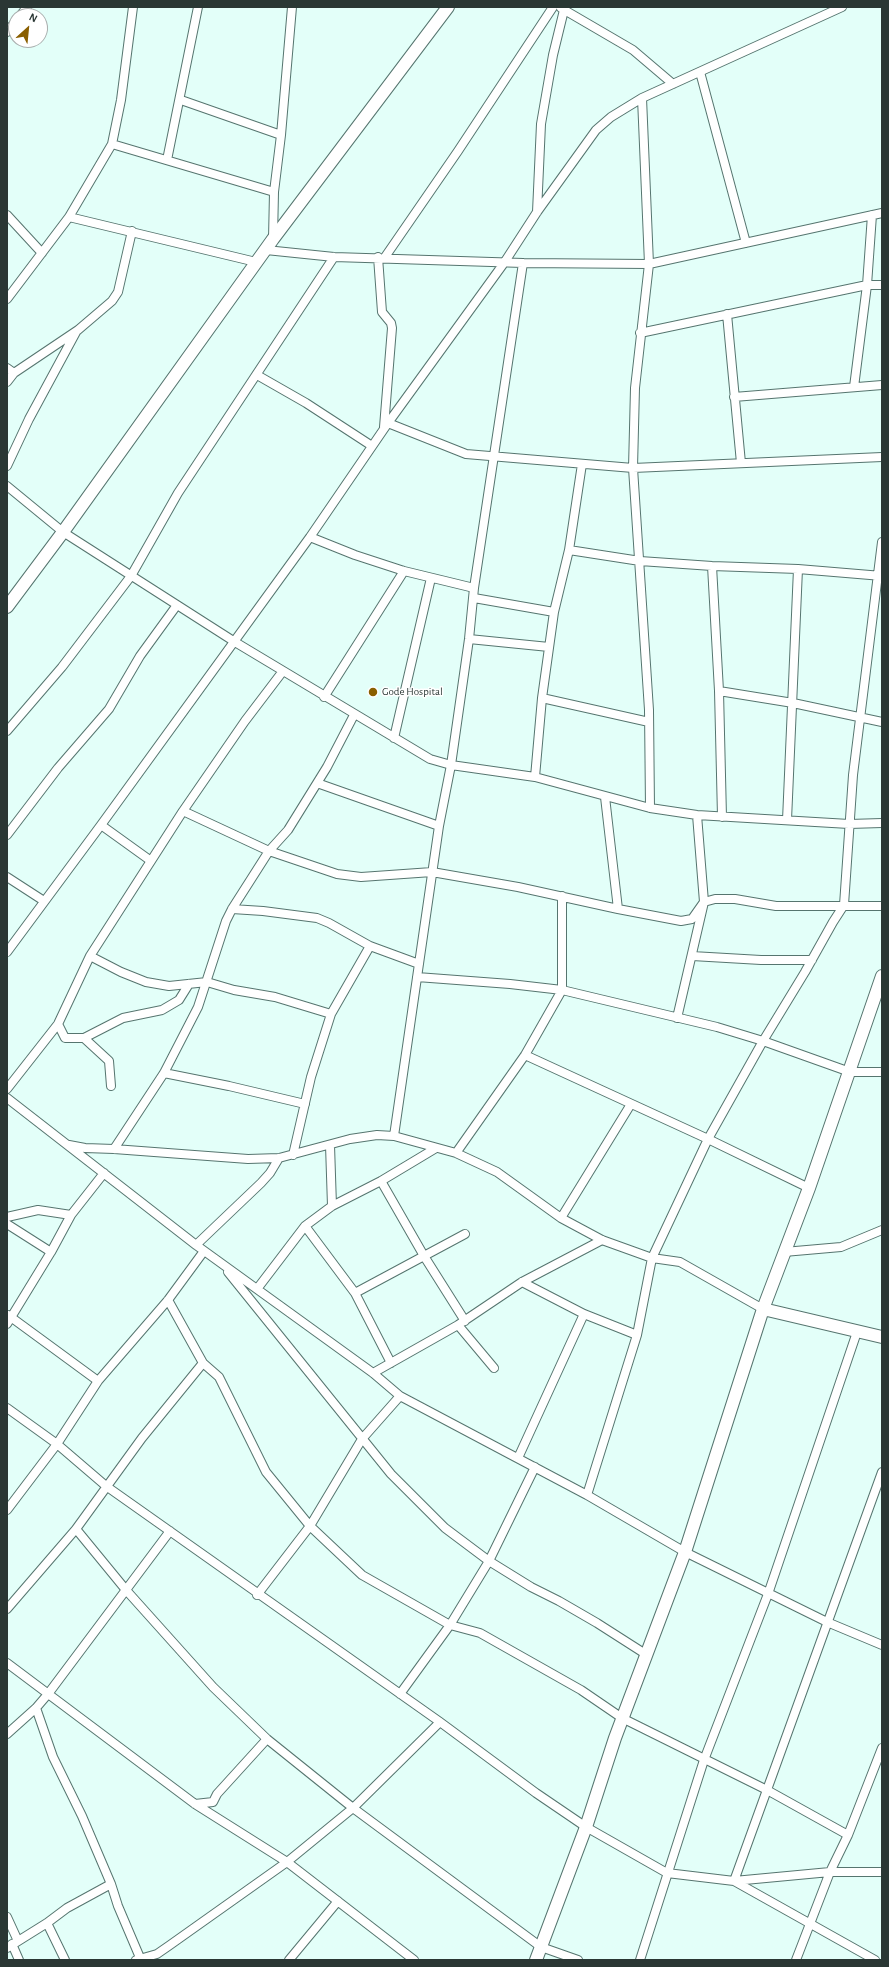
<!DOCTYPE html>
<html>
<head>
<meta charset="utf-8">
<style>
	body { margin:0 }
	#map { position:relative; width:889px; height:1967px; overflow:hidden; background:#e3fff9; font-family:"Alegreya Sans",sans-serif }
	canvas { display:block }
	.frame { position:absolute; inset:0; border:8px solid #2a3734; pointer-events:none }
	.north { position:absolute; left:8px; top:8px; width:40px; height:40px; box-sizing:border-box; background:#fff; border:1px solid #aaafae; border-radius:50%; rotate:27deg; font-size:11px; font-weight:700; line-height:16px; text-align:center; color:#2a3734 }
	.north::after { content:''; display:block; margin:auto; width:14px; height:18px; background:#8a5f00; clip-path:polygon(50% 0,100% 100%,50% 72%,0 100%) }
</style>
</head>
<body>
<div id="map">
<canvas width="889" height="1967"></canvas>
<div class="frame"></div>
<div class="north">N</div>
</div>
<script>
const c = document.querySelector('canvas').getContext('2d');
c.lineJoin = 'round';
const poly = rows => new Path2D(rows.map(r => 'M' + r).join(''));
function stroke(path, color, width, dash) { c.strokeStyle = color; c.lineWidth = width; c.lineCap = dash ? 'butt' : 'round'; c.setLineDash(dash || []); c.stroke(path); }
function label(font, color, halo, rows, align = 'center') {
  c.font = font + ' "Alegreya Sans",sans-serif'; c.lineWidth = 3; c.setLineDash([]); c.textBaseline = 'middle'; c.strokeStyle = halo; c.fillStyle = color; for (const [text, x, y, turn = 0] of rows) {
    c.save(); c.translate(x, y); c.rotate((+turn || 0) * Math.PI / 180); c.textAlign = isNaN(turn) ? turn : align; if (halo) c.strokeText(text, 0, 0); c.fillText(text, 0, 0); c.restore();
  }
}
const street = poly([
	[561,8,633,50,673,84],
	[20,16,27,7],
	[7,32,16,21],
	[700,72,746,243],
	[642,98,649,264,635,388,633,468,649,710,650,808],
	[181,100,281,135],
	[112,144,274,192],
	[167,160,198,7],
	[537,212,541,124,553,55,564,10],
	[7,215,42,253],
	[69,217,256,262],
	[273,239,274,192,281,135,292,7],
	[266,250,334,257,523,263,649,264,882,213],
	[378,257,382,312,391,323,392,328,384,427],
	[385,257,458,151,553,7],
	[7,299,69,217,112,144,121,100,133,7],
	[727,314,741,463],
	[640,333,867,285,882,285],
	[7,368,14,373],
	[257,375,306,403,372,446],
	[7,382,14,373,78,330,112,301,118,292,132,231],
	[854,387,867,285,872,215],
	[734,397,882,385],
	[388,423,466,454,633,468,882,457],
	[7,466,29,419,76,332],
	[7,486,63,532,235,642,430,759,451,765,535,777,650,808,697,815,849,824,882,823],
	[310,537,355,555,404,571,474,588],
	[569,550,640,561,712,566,798,569,882,576],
	[712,566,719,691,722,817],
	[474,598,554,612],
	[469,639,549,647],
	[719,691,793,703,882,722],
	[324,697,404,571],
	[542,698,649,722],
	[7,731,62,667,131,576,178,493,334,257],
	[394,738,431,578],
	[535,777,542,698,554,612,569,550,582,464],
	[317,783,439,826],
	[605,797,618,909],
	[183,811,269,851,337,874,361,877,432,872,518,887,618,909,681,921,692,919,704,902,715,899,735,899,776,906,882,906],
	[787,820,798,569],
	[101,825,151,861],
	[7,835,58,768,109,709,140,656,177,605],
	[7,877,44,901],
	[232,909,263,911,317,918,329,923,370,946,419,964],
	[7,952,101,825,310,537,388,423,504,263,537,212,596,130,611,117,642,98,842,7],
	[90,956,121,972,146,982,169,986,207,982,234,990,275,997,331,1014],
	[692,956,761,960,812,960],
	[417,977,510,984,562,990,717,1027,763,1041,850,1072,882,1072],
	[677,1018,704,902,697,815],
	[58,1024,65,1038,84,1038,109,1061,111,1086],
	[84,1038,123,1018,162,1010,179,1000,189,984],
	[525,1055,708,1139,809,1188],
	[164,1073,229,1086,305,1104],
	[7,1089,58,1024,90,956,183,811,245,721,283,671],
	[7,1098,196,1245,373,1373,400,1396,587,1495,685,1552,827,1622,882,1645],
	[394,1136,439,826,451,765,469,639,474,588,523,263],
	[69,1145,85,1148,114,1149,248,1159,279,1158,350,1139,377,1135,394,1136,456,1153,497,1172,561,1218,602,1240,652,1258,680,1262,763,1309],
	[330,1145,332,1206],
	[114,1149,164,1073,198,1007,226,921,232,909,269,851,288,830,327,767,354,715],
	[456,1153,525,1055,562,990,562,896],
	[293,1155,311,1077,331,1014,370,946],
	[381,1181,424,1256,465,1321],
	[7,1217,38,1210,71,1215],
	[561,1218,631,1104],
	[7,1224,51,1252],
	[305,1226,355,1293,465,1234],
	[196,1245,261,1183,270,1173,279,1158],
	[784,1252,841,1247,882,1230],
	[228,1272,391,1474,445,1528,489,1561,531,1587,559,1601,597,1623,647,1655],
	[522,1282,584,1314,637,1335],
	[257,1289,305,1226,332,1206,381,1181,436,1148],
	[355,1293,391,1363],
	[8,1315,98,1381],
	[7,1324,51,1252,71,1215,104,1173],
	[458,1325,494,1368],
	[203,1363,219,1377,266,1472,310,1526,362,1575,450,1625,480,1633,581,1690,622,1718,767,1790,848,1835],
	[373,1373,458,1325,522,1282,602,1240],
	[7,1408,57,1444,106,1486,440,1722,536,1793,586,1827,667,1873,734,1881,830,1872,882,1872],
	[518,1458,584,1314],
	[587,1495,637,1335,652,1258,708,1139,763,1041,805,972,833,922,844,905,853,775,882,542],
	[7,1510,57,1444,98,1381,168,1300,204,1251],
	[76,1529,126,1590,213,1687,267,1739,353,1808,541,1947,578,1960],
	[257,1595,310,1526,362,1439,400,1396],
	[7,1609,76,1529,142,1438,203,1363,168,1300],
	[7,1663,195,1804,287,1862,414,1960],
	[400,1694,450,1625,489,1561,535,1467],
	[36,1708,53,1757,82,1816,111,1884,118,1906,141,1960],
	[7,1734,36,1708,48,1694,170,1531],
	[195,1804,213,1802,217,1794,267,1739],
	[7,1917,18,1941],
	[47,1923,65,1960],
	[12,1944,19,1960],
	[7,1948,47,1923,67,1908,111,1884],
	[136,1960,157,1954,170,1945,287,1862,353,1808,440,1722],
	[289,1960,338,1901],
	[640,1960,704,1760,768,1594,857,1332],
	[796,1960,830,1872,848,1835,882,1748],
	[875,1960,734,1881,882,1472]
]);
const secondary = poly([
	[7,607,63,532,273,239,448,7],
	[763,1309,882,1337],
	[536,1960,586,1827,615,1738,685,1552,763,1309,809,1188,882,976]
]);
stroke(street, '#56756f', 10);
stroke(secondary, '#56756f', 14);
stroke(street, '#fff', 8);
stroke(secondary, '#fff', 12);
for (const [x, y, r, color] of [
	[373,692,5,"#8a5f00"]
]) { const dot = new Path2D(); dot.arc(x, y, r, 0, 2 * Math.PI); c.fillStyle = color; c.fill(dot); stroke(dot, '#fff', 1.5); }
label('11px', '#2a3734', '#fff', [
	["Gode Hospital",382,692]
], 'left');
</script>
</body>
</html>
